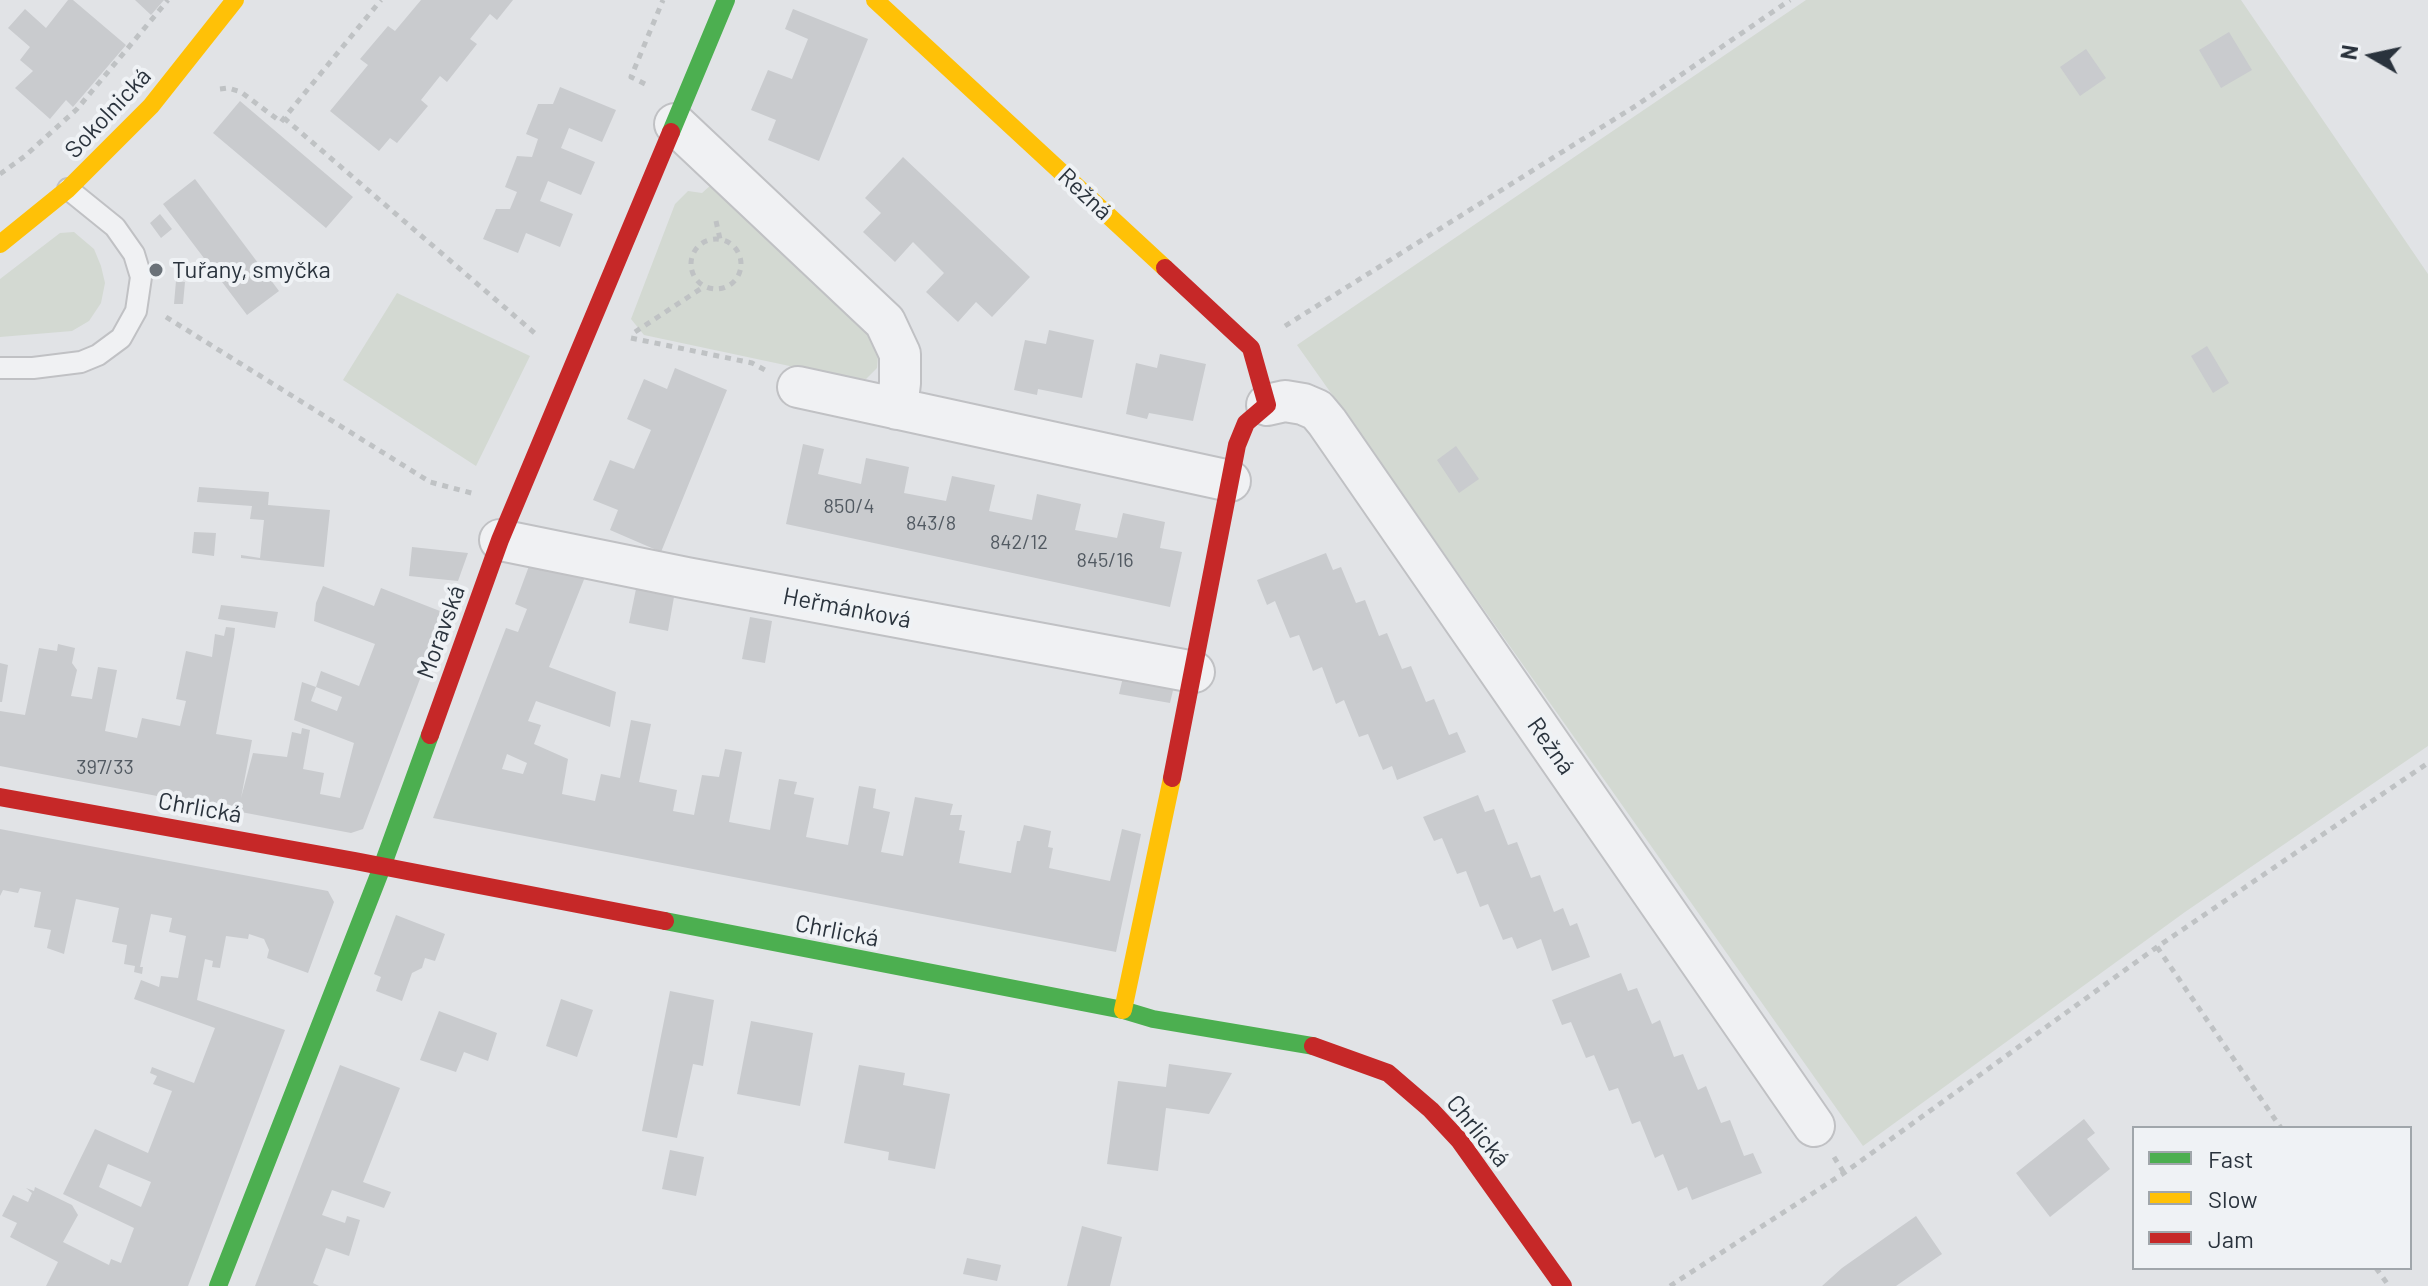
<!DOCTYPE html>
<html>
<head>
<meta charset="utf-8">
<style>
	body { margin:0 }
	#map { position:relative; width:2428px; height:1286px; overflow:hidden; background:#e1e3e6; font-family:Barlow,sans-serif }
	canvas { display:block }
	.legend { position:absolute; left:2132px; top:1126px; width:280px; height:144px; box-sizing:border-box; background:#eff2f5; border:2px solid #a0a6ab; margin:0; padding:10px 14px; list-style:none; font-size:24px; color:#2a333d }
	.legend li { display:flex; align-items:center; gap:16px; height:40px }
	.legend b { width:40px; border:2px solid #a0a6ab }
	.north { position:absolute; left:2332px; top:16px; width:80px; height:80px; -webkit-text-stroke:6px #eff2f5; paint-order:stroke; rotate:279deg; font-size:22px; font-weight:700; line-height:32px; text-align:center; color:#2a333d }
	.north::after { content:''; display:block; margin:auto; width:28px; height:36px; background:#2a333d; clip-path:polygon(50% 0,100% 100%,50% 72%,0 100%) }
</style>
</head>
<body>
<div id="map">
<canvas width="2428" height="1286"></canvas>
<ul class="legend">
<li><b style="height:10px;background:#4caf50"></b>Fast</li>
<li><b style="height:10px;background:#ffc107"></b>Slow</li>
<li><b style="height:10px;background:#c62828"></b>Jam</li>
</ul>
<div class="north">N</div>
</div>
<script>
const c = document.querySelector('canvas').getContext('2d');
c.lineJoin = 'round';
function paint(path, color) { c.fillStyle = color; c.fill(path, 'evenodd'); }
const poly = rows => new Path2D(rows.map(r => 'M' + r).join(''));
function stroke(path, color, width, dash) { c.strokeStyle = color; c.lineWidth = width; c.lineCap = dash ? 'butt' : 'round'; c.setLineDash(dash || []); c.stroke(path); }
function label(font, color, halo, rows, align = 'center') {
  c.font = font + ' Barlow,sans-serif'; c.lineWidth = 8; c.setLineDash([]); c.textBaseline = 'middle'; c.strokeStyle = halo; c.fillStyle = color; for (const [text, x, y, turn = 0] of rows) {
    c.save(); c.translate(x, y); c.rotate((+turn || 0) * Math.PI / 180); c.textAlign = isNaN(turn) ? turn : align; if (halo) c.strokeText(text, 0, 0); c.fillText(text, 0, 0); c.restore();
  }
}
paint(poly([
	[1806,0,2241,0,2428,274,2428,746,2185,912,1863,1146,1297,345],
	[712,184,863,324,879,345,877,368,866,379,846,378,644,335,631,319,675,204,688,191,702,193],
	[74,232,94,249,101,266,105,283,101,303,89,321,72,331,0,337,0,279,60,233],
	[397,293,530,356,476,466,343,380]
]), '#d3d9d2');
paint(poly([
	[68,0,73,0,126,45,73,107,66,100,50,119,15,88,33,71,20,60,30,47,8,28,25,9,46,28],
	[135,0,164,0,151,15],
	[421,0,513,0,497,20,490,14,470,39,477,44,447,82,440,76,421,100,428,106,397,143,390,138,379,151,330,111,368,65,360,59,388,26,395,31],
	[793,9,868,39,819,161,768,140,776,120,751,110,768,70,792,79,808,39,785,29],
	[2229,32,2252,70,2221,88,2199,50],
	[2086,49,2106,78,2080,96,2060,67],
	[560,87,616,110,602,142,569,128,561,148,595,162,581,195,548,181,540,201,573,214,560,247,526,233,518,253,483,239,496,209,510,209,517,192,505,187,517,156,532,157,538,139,526,134,538,104,553,104],
	[240,101,353,197,326,228,213,133],
	[903,157,1030,277,992,317,976,302,958,322,926,292,944,273,913,242,895,262,863,232,881,213,865,198],
	[195,179,279,291,247,315,163,204],
	[160,214,172,229,161,238,150,223],
	[176,281,185,282,183,304,174,304],
	[1049,330,1094,340,1082,398,1038,389,1037,395,1014,390,1025,340,1046,344],
	[2207,346,2229,383,2213,393,2191,356],
	[1160,354,1206,364,1193,421,1149,413,1147,419,1126,414,1136,363,1157,368],
	[675,368,727,390,661,552,610,530,618,510,593,500,610,460,634,469,651,430,627,419,644,379,667,389],
	[803,444,824,449,818,474,861,484,866,458,909,467,904,493,946,501,952,476,995,485,989,511,1032,520,1037,494,1081,504,1075,530,1117,538,1123,513,1165,522,1160,548,1182,552,1170,607,786,524],
	[1456,446,1479,479,1459,493,1437,460],
	[199,487,269,492,268,505,330,510,324,567,241,558,241,555,260,558,264,520,250,519,252,506,197,502],
	[194,532,216,533,214,556,192,553],
	[412,547,468,553,458,581,409,576],
	[1326,553,1333,570,1341,567,1356,603,1365,600,1379,636,1387,633,1402,669,1411,666,1426,702,1434,699,1449,735,1457,732,1466,752,1397,780,1392,766,1383,770,1368,734,1359,737,1344,700,1336,704,1322,667,1313,671,1299,635,1290,638,1275,601,1267,605,1257,580],
	[529,566,585,577,549,667,616,692,610,727,536,701,528,721,541,725,534,744,568,759,562,794,595,801,601,774,620,778,631,720,651,724,639,782,677,790,673,811,694,815,702,775,719,777,725,749,742,752,729,822,770,830,779,779,797,782,794,794,814,798,806,837,848,845,859,786,876,789,873,808,890,812,881,852,903,856,915,797,953,804,950,815,962,815,959,830,965,831,959,863,1011,873,1017,841,1020,841,1024,825,1051,831,1048,847,1053,848,1049,868,1110,881,1122,829,1141,834,1116,952,433,818,506,628,518,632,527,609,515,604],
	[507,754,527,763,523,774,502,769],
	[323,586,374,606,381,588,445,613,363,829,351,833,0,766,0,711,25,715,39,648,57,651,58,644,75,648,72,663,77,670,71,696,92,699,98,667,117,670,105,731,137,738,142,718,180,726,186,701,176,699,186,651,212,657,215,634,224,636,226,627,235,628,234,637,216,734,252,740,241,798,253,753,287,757,292,732,301,734,302,728,310,730,303,769,324,773,320,794,340,798,354,743,294,720,302,682,316,687,311,701,337,711,342,697,316,687,321,671,359,686,375,644,314,621,316,603],
	[636,589,674,597,668,631,629,623],
	[221,605,278,612,275,628,218,619],
	[750,617,772,621,765,663,742,659],
	[0,663,8,665,2,702,0,702],
	[1124,673,1175,682,1170,703,1119,694],
	[1478,795,1485,812,1494,809,1508,845,1517,842,1531,878,1540,875,1554,912,1563,908,1570,926,1577,923,1590,957,1552,971,1541,939,1517,949,1512,937,1503,940,1488,904,1480,907,1466,871,1457,874,1442,838,1434,841,1423,817],
	[0,829,328,891,334,902,308,973,267,958,269,950,264,939,249,934,248,939,226,936,220,968,212,967,213,961,205,959,197,1000,285,1030,188,1286,46,1286,58,1262,10,1237,17,1223,2,1216,13,1195,28,1202,32,1193,26,1188,34,1191,35,1187,72,1205,78,1215,63,1242,109,1265,111,1259,121,1263,134,1228,63,1194,95,1129,148,1153,172,1091,153,1084,157,1076,150,1073,152,1067,194,1083,215,1028,134,999,141,980,159,987,161,976,178,978,186,936,169,932,172,918,151,914,140,967,143,967,142,974,134,972,135,966,124,964,127,945,112,942,119,908,76,899,64,954,47,948,51,930,34,927,41,892,20,888,18,893,3,890,0,896],
	[108,1164,151,1182,141,1207,99,1187],
	[396,915,445,934,435,961,425,958,422,968,412,973,402,1001,376,991,381,977,374,974],
	[1621,973,1628,991,1637,988,1652,1024,1660,1020,1674,1057,1683,1054,1698,1090,1706,1086,1721,1123,1730,1120,1744,1156,1753,1153,1762,1173,1692,1200,1687,1187,1678,1191,1663,1154,1655,1158,1640,1121,1632,1124,1618,1088,1609,1091,1594,1055,1586,1058,1571,1022,1562,1025,1552,1000],
	[670,991,714,1000,703,1066,693,1064,677,1138,642,1131],
	[561,999,593,1010,577,1057,546,1046],
	[439,1011,497,1033,488,1061,464,1052,456,1072,420,1060],
	[751,1021,813,1033,800,1106,737,1094],
	[1169,1064,1232,1073,1209,1114,1166,1108,1158,1171,1107,1164,1118,1081,1166,1087],
	[340,1065,400,1088,363,1182,391,1192,384,1208,332,1190,322,1215,345,1223,347,1216,360,1220,349,1256,326,1248,313,1283,319,1286,255,1286],
	[859,1065,905,1073,903,1085,950,1094,935,1169,888,1160,889,1152,844,1143],
	[2084,1119,2095,1133,2087,1139,2110,1169,2050,1217,2016,1173],
	[670,1150,704,1157,696,1196,662,1189],
	[1916,1216,1942,1254,1896,1286,1822,1286,1842,1268],
	[1082,1226,1122,1237,1110,1286,1067,1286],
	[967,1258,1001,1265,997,1281,963,1274]
]), '#c9cbce');
const lane = poly([
	[0,368,33,368,81,362,98,355,121,338,136,311,141,277,134,254,115,227,68,189]
]);
const street = poly([
	[675,124,885,322,900,354,900,383,897,409],
	[798,387,1230,481],
	[1267,405,1285,401,1303,404,1317,410,1327,422,1814,1126],
	[500,540,687,578,1194,672]
]);
stroke(lane, '#c0c1c4', 24);
stroke(street, '#c0c1c4', 44);
stroke(poly([
	[645,84,631,77,663,0],
	[220,89,228,88,241,92,281,122,381,0],
	[284,118,538,336],
	[0,174,25,156,77,109,168,0],
	[716,221,720,239],
	'691 264a25 25 0 1 1 50 0a25 25 0 1 1-50 0Z',
	[166,317,430,482,475,494],
	[1285,326,1637,105,1790,0],
	[635,332,705,286],
	[631,338,752,363,765,370],
	[2157,947,2281,1128],
	[1834,1157,1844,1173],
	[2376,1268,2389,1286],
	[1670,1286,1844,1173,2157,947,2428,763]
]), '#bfc2c4', 5, [6, 6]);
stroke(lane, '#f0f1f3', 20);
stroke(street, '#f0f1f3', 40);
stroke(poly([
	[671,132,726,0],
	[665,921,1123,1010,1153,1019,1313,1046],
	[218,1286,382,867,430,735]
]), '#4caf50', 18);
stroke(poly([
	[875,0,1165,268],
	[0,244,68,189,151,106,235,0],
	[1123,1010,1172,778]
]), '#ffc107', 18);
stroke(poly([
	[1165,268,1251,348,1267,405,1246,423,1237,445,1172,778],
	[430,735,500,540,671,132],
	[0,797,355,861,665,921],
	[1313,1046,1388,1073,1431,1110,1459,1140,1563,1286]
]), '#c62828', 18);
for (const [x, y, r, color] of [
	[156,270,8,"#6a7178"]
]) { const dot = new Path2D(); dot.arc(x, y, r, 0, 2 * Math.PI); c.fillStyle = color; c.fill(dot); stroke(dot, '#eff2f5', 3); }
label('20px', '#525a62', null, [
	["850/4",849,506],
	["843/8",931,523],
	["842/12",1019,542],
	["845/16",1105,560],
	["397/33",105,767]
]);
label('24px', '#2a333d', '#eff2f5', [
	["Sokolnická",108,113,-47],
	["Režná",1085,194,43],
	["Heřmánková",847,608,11],
	["Moravská",441,632,-70],
	["Režná",1551,746,55],
	["Chrlická",200,808,10],
	["Chrlická",837,931,11],
	["Chrlická",1478,1131,51]
]);
label('24px', '#2a333d', '#eff2f5', [
	["Tuřany, smyčka",172,270]
], 'left');
</script>
</body>
</html>
